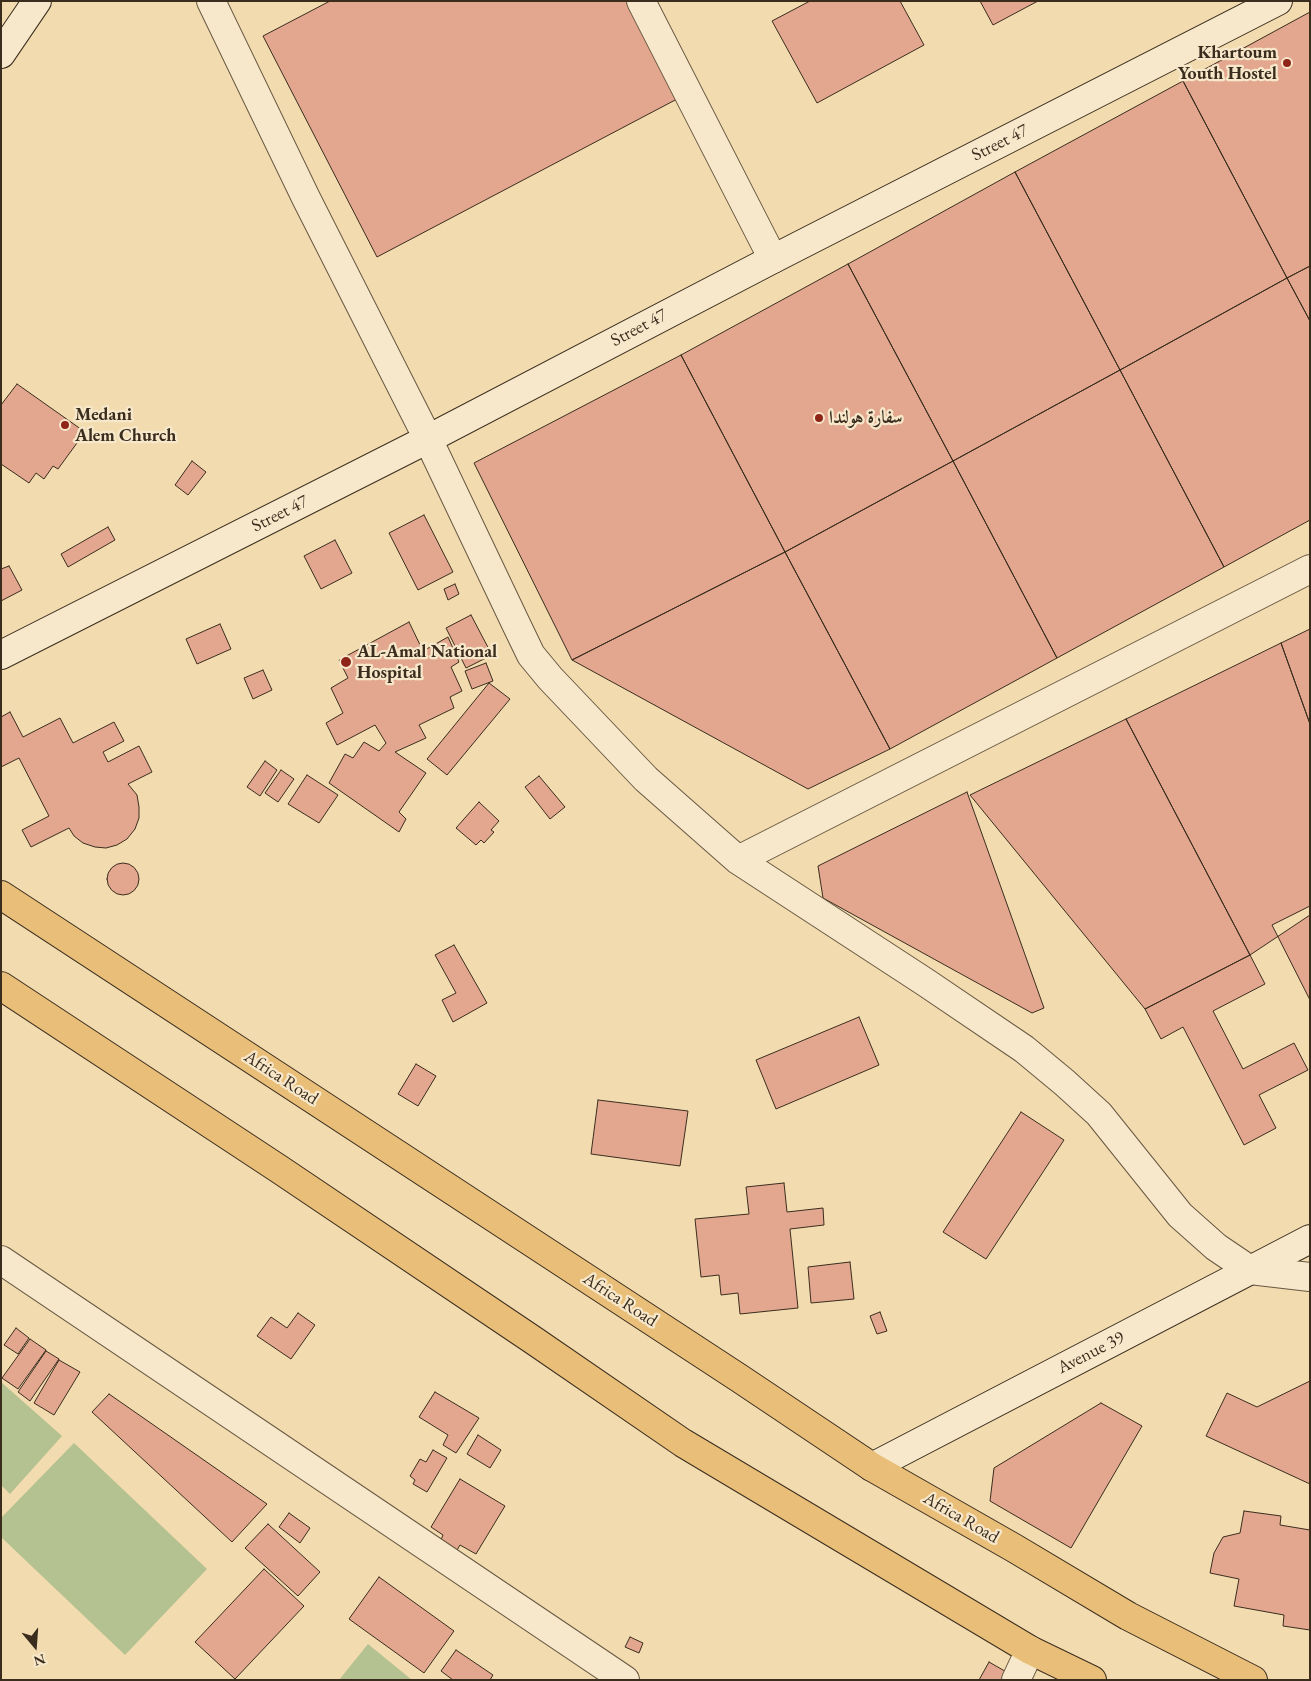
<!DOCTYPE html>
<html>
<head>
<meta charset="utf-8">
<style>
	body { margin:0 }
	#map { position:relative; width:1311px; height:1681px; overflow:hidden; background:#f2dbaf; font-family:"EB Garamond",serif }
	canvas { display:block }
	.frame { position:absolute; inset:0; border:2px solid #3a2d1e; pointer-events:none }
	.north { position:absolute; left:10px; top:1621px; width:50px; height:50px; -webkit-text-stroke:4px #f7e8cb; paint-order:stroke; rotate:162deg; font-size:14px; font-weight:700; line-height:20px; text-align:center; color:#3a2d1e }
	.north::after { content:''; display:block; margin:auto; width:18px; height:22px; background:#3a2d1e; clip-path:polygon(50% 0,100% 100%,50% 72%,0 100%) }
</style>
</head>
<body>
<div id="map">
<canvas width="1311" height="1681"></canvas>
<div class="frame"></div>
<div class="north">N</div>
</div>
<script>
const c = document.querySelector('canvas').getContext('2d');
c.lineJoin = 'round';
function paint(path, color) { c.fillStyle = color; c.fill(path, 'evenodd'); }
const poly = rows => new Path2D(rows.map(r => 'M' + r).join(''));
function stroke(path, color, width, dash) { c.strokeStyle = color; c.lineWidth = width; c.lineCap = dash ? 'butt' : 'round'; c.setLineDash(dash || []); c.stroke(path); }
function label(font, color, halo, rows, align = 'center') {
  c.font = font + ' "EB Garamond",Amiri,serif'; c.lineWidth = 4.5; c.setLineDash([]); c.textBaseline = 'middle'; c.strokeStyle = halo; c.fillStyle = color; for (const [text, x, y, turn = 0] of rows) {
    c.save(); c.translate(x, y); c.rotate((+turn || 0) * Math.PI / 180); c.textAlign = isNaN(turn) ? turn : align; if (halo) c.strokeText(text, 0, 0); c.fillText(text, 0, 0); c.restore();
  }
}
paint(poly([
	[1,1382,62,1436,10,1494,1,1485],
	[74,1443,207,1569,125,1655,1,1537,1,1518],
	[368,1644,412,1680,339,1680]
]), '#b4c190');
const building = poly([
	[330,1,629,1,679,98,377,257,263,36,330,1],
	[810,1,900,1,924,45,817,103,772,21,810,1],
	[980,1,1038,1,993,25,980,1],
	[1310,12,1310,266,1287,278,1183,81,1310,12],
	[1183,81,1287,278,1120,370,1015,172,1183,81],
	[1015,172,1120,370,953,461,848,264,1015,172],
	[848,264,953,461,785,552,681,355,848,264],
	[1310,266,1310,321,1287,278,1310,266],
	[1287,278,1310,321,1310,520,1224,567,1120,370,1287,278],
	[681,355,785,552,572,660,474,463,681,355],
	[1120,370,1224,567,1057,658,953,461,1120,370],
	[17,384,85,432,58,469,53,466,44,479,36,473,29,483,1,464,1,405,17,384],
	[192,461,206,472,188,495,175,485,192,461],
	[953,461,1057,658,890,749,785,552,953,461],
	[424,515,453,572,418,590,389,533,424,515],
	[108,527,115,540,68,567,61,554,108,527],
	[335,540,352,573,321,589,304,556,335,540],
	[785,552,890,749,808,789,572,660,785,552],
	[9,566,22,590,1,601,1,569,9,566],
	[455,584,459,594,448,600,444,589,455,584],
	[471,615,492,655,466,668,446,628,471,615],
	[409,622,423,651,448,637,459,662,451,667,462,691,450,697,454,708,419,725,426,738,395,752,426,773,399,812,406,819,399,832,329,783,345,754,353,758,364,742,379,751,386,743,375,725,337,745,326,723,343,713,331,688,348,678,339,660,409,622],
	[220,624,231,649,197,664,186,639,220,624],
	[1310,629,1310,724,1281,643,1310,629],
	[1281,643,1310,724,1310,915,1250,955,1126,719,1281,643],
	[486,663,493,681,472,689,465,671,486,663],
	[263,670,272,690,253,699,244,678,263,670],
	[489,683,510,699,447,775,427,759,489,683],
	[10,712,23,737,60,718,73,743,114,722,124,741,103,752,108,762,139,746,152,772,128,784,137,795,139,807,139,818,135,829,127,839,117,845,106,848,95,847,83,843,74,836,69,828,31,847,22,830,49,816,19,758,1,767,1,717,10,712],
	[1126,719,1250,955,1145,1009,970,795,1126,719],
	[265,761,277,770,260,796,247,787,265,761],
	[281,770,294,779,278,802,265,793,281,770],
	[307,775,338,795,319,823,288,804,307,775],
	[539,776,565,807,550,819,525,787,539,776],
	[967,792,1044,1008,1032,1013,823,898,818,866,967,792],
	[479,802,499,821,491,830,494,832,484,843,481,840,476,845,456,828,479,802],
	'107 879a16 16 0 1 1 32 0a16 16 0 1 1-32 0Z',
	[1310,906,1310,1000,1272,925,1310,906],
	[454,945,487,1003,453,1022,442,1000,456,993,435,955,454,945],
	[1250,955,1265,984,1213,1011,1243,1069,1294,1043,1308,1070,1259,1095,1276,1128,1244,1145,1183,1027,1161,1039,1145,1009,1250,955],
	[859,1017,879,1065,776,1109,756,1060,859,1017],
	[416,1064,436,1076,418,1106,398,1094,416,1064],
	[598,1100,688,1111,680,1166,591,1154,598,1100],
	[1021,1112,1064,1140,986,1259,943,1232,1021,1112],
	[784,1183,787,1212,823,1208,824,1225,790,1229,798,1308,740,1314,738,1293,721,1295,719,1275,701,1277,695,1219,749,1214,746,1187,784,1183],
	[850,1262,854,1299,811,1303,808,1267,850,1262],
	[880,1312,887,1331,877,1334,870,1316,880,1312],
	[298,1313,315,1325,291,1359,257,1336,271,1317,287,1328,298,1313],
	[16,1328,29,1338,18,1354,4,1345,16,1328],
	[30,1339,46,1350,18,1389,2,1378,30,1339],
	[46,1351,59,1359,30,1401,18,1392,46,1351],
	[59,1360,80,1372,54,1415,34,1403,59,1360],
	[1310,1381,1310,1484,1206,1436,1227,1393,1257,1407,1310,1381],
	[435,1392,479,1418,456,1453,443,1445,448,1435,419,1417,435,1392],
	[109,1394,267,1504,232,1542,92,1412,109,1394],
	[1101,1403,1142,1426,1071,1548,990,1501,994,1468,1101,1403],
	[478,1435,501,1450,490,1468,467,1454,478,1435],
	[433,1450,447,1458,427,1492,413,1484,415,1480,410,1476,420,1459,426,1462,433,1450],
	[460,1479,505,1506,476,1554,460,1545,456,1552,440,1542,443,1535,431,1527,460,1479],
	[1244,1511,1281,1516,1280,1525,1310,1530,1310,1630,1283,1626,1284,1615,1234,1606,1239,1579,1210,1573,1214,1553,1223,1537,1240,1533,1244,1511],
	[289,1513,310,1528,300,1543,279,1527,289,1513],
	[268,1524,320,1572,298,1596,245,1548,268,1524],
	[264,1569,304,1606,235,1679,195,1642,264,1569],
	[379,1577,454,1631,424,1673,349,1619,379,1577],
	[630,1637,643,1643,639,1653,625,1647,630,1637],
	[456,1650,493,1675,490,1680,453,1680,441,1671,456,1650],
	[989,1662,1010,1674,1007,1680,979,1680,989,1662]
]);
paint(building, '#e2a78e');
stroke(building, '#3a2d1e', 1);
const street = poly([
	[211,1,306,198,428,439,517,626,531,655,550,678,646,779,738,860,925,982,1024,1049,1065,1083,1099,1114,1180,1215,1216,1247,1250,1270,1310,1277],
	[641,1,773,259],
	[738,860,1310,569],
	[1,1260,625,1680],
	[1016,1680,1030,1650]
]);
const secondary = poly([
	[1,54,37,1],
	[1,655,428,439,773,259,1278,1],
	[872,1467,1310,1239]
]);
const highway = poly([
	[1,895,739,1378,872,1467,1014,1548,1128,1616,1253,1680],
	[1,986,279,1169,533,1340,683,1443,1030,1650,1092,1680]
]);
stroke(street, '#685842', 30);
stroke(secondary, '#3a2d1e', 30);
stroke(highway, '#3a2d1e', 30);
stroke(street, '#f7e8cb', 28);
stroke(secondary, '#f7e8cb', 28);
stroke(highway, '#e9be78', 28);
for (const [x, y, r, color] of [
	[1287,63,5,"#8f2418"],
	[819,418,5,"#8f2418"],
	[65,425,5,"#8f2418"],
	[346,662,6,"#8f2418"]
]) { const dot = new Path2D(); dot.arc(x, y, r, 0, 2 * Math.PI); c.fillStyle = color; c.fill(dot); stroke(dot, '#f7e8cb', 2); }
label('bold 18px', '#3a2d1e', '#f7e8cb', [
	["Khartoum",1277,53,"right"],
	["Youth Hostel",1277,74,"right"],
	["Medani",75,415],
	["Alem Church",75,436],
	["سفارة هولندا",829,418],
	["AL-Amal National",357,652],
	["Hospital",357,673]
], 'left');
label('18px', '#3a2d1e', '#f7e8cb', [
	["Street 47",1000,143,-27],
	["Street 47",639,328,-28],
	["Street 47",280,514,-27],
	["Africa Road",281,1078,33],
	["Africa Road",620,1300,33],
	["Avenue 39",1091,1353,-27],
	["Africa Road",961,1518,30]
]);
</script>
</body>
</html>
